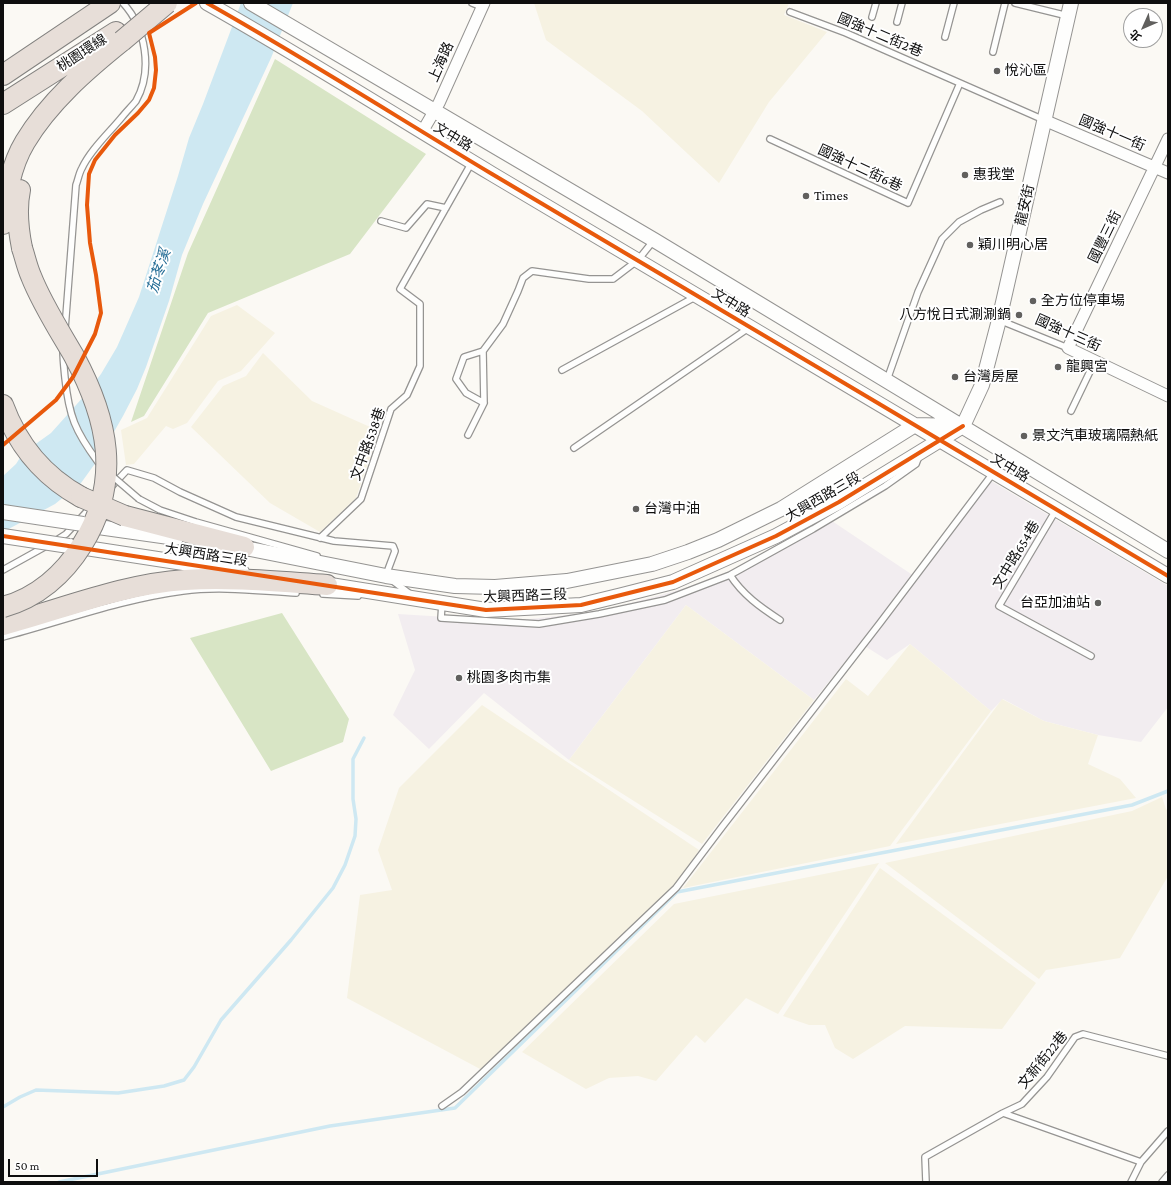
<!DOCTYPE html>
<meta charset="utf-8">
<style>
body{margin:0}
#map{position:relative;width:1171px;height:1185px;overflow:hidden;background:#fbf9f4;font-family:"Crimson Pro","Noto Sans TC",serif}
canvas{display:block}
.frame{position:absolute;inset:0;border:4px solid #0e0e0e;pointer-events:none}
.north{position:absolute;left:1123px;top:8px;width:40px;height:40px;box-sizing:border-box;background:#fff;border:1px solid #9f9f9f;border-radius:50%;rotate:225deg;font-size:11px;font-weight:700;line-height:16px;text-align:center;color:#0e0e0e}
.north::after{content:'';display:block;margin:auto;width:14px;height:18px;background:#61605e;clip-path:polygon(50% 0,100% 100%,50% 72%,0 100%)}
.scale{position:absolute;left:8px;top:1159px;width:90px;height:18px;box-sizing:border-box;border:2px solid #0e0e0e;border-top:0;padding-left:5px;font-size:12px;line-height:14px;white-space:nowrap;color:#0e0e0e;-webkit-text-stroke:3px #fff;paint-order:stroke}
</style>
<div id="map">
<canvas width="1171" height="1185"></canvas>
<div class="frame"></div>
<div class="north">北</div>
<div class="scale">50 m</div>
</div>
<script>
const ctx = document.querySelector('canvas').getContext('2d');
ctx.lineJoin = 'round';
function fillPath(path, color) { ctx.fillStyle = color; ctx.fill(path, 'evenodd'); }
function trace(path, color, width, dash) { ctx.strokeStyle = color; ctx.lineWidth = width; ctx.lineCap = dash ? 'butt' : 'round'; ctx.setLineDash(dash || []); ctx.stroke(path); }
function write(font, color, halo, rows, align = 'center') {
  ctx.font = font + ' "Crimson Pro","Noto Sans TC",serif'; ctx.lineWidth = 4; ctx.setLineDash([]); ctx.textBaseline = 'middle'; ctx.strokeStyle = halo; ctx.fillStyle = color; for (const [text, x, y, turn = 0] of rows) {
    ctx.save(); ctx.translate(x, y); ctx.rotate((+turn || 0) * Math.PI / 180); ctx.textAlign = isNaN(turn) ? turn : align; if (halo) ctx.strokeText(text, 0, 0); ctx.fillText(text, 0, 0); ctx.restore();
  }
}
const industrial = new Path2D(`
 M991,481L1168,586V707L1141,742L1098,735L1044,721L1003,699L991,711L910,644L887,660L860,643L814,700L686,605L569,760L484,693L429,749L393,715L415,670L398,614L512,621L602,611L675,591L722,576L832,521L914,576Z`);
const farmland = new Path2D(`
 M534,3H789L784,15L827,32L769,102L719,183L642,111L546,40Z
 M237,305L275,333L241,371L218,381L187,423L173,429L166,426L134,464L126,465L121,430L147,418L211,316Z
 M263,353L312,401L379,431L356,498L320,532L270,503L191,427L223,386L246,376Z
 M686,605L814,700L702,844L569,760Z
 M910,644L991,711L890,846L683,888L846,679L868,696Z
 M1002,699L1044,721L1098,735L1088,764L1120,779L1136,798L896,844Z
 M482,705L699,850L677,885L482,1070L347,998L360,895L392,890L378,850L399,788Z
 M1162,797L1166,809L1168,811V876L1120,958L1046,970L1039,979L885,863L1132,811Z
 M879,863L778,1014L746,998L705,1043L696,1035L656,1081L638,1076L609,1078L586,1089L522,1052L674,904Z
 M880,868L1036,983L1002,1029L905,1026L853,1059L835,1048L825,1025H809L783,1016Z`);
const forest = new Path2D(`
 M275,59L426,154L350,254L208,313L144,416L131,422L188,253Z
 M282,613L349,719L343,742L271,771L190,638Z`);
const water = new Path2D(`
 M241,3H293L271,58L203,204L182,255L169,301L146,367L137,389L123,416L99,458L81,483L55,504L3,532V476L16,464L23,453L51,433L85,395L101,374L117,347L139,297L178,176L189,138L203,104Z`);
const stream = new Path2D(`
 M3,1107L20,1097L36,1090L118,1093L164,1086L184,1080L194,1067L221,1020L291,940L333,888L345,865L355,836L356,819L353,799V759L364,738
 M59,1182L330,1126L455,1108L677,892L1132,805L1168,791`);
const service = new Path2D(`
 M472,3L482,7
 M1015,3L1068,16
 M790,12L846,33L1044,120
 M872,17L876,3
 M897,22L902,3
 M945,37L954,3
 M993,52L1005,3
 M770,139L908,203L960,83
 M381,221L406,228L427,204L446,208
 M999,320L1068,348
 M65,329L76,185C78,180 79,173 82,168C91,149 109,133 122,117C126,112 132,106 136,101C153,71 146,28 123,3
 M63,350C63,359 64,368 65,378C69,416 75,431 98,462
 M483,351L464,357L456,379L466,393L484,403
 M562,370L695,297
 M887,380L918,292L942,239L959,222L981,210L1000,202
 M1071,411L1095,361
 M468,435L484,403L483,351L503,324L518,291L523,278L532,271L589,279H613L638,260L654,240
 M574,448L750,327
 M110,488L127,470L154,478L180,492L236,517L334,541L393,546L395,551L386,575
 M139,499L160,510L196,522L317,556
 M1056,510L999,606L1091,656
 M320,538L361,499L391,409L407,395L420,366V304L400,289L472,162
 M55,541L66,534L91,507
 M3,570L48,545
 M730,575C743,595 760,607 780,620
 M393,581L410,594
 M323,594L358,596
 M442,604L441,618L539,624L599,614L665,600L730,575L813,529L885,486L916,464L919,456
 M3,637C63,621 122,599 183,591C221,586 259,591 296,593
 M442,1106L462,1092L676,888L722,827L880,623L994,472
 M1003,1113L1141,1162
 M926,1182L925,1157L1003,1113L1022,1104L1047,1077L1075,1037L1083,1034L1168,1056
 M1131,1182L1141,1162L1168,1131
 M1162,1182L1168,1175`);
const minor = new Path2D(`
 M1044,120L1168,173
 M422,132L439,103L484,3
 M1168,139L1068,348L1168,396`);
const tertiary = new Path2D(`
 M207,3C303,57 397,117 492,174C717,307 943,442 1168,576
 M251,3L654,240L1168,551
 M963,426L982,385L999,320L1071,3
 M84,525L176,538
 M73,546L242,572
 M235,546L386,576L455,586L495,587L567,581L652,564L688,552L718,540L781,509L915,425L960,426
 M318,583L486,610L581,605L622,595L673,582L776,536L839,502L963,426`);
const motorway = new Path2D(`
 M3,75L110,3
 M3,104L116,32
 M20,190C16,209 18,228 22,248
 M3,224C6,196 10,167 25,142C49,102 86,70 122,41
 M3,405C18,446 43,476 81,497
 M125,516L244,547
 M3,625C63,609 123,584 185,580C232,577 280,582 327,585`);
const serviceBridge = new Path2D(`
 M111,475L139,499`);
const tertiaryBridge = new Path2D(`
 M3,512L83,524
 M3,536L69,546`);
const motorwayBridge = new Path2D(`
 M122,41L167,3
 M81,497L125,516
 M3,607C37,598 64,574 82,545C122,481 108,419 74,356C59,330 42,304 31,276C27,267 25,257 22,248`);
const cycleway = new Path2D(`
 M207,3C303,57 397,117 492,174C717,307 943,442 1168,576
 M3,445L56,400L73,377L95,334L101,313L96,275L90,243L87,205L89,174L95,160L115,135L138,113L149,100L154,88L156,70L155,57L149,33L196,3
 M3,536L486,610L581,605L673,582L776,536L839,502L963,426`);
const markers = [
 [997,71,4,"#61605e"],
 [965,175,4,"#61605e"],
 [806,196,4,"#61605e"],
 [970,245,4,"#61605e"],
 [1033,301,4,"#61605e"],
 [1019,315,4,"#61605e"],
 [1058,367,4,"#61605e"],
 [955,377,4,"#61605e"],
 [1024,436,4,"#61605e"],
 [636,509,4,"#61605e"],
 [1098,603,4,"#61605e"],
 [459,678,4,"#61605e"]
];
const streetNames = [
 ["國強十二街2巷",880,35,23],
 ["桃園環線",82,53,-33],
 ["上海路",441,62,-66],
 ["國強十一街",1112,133,23],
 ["文中路",453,137,31],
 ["國強十二街6巷",860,168,25],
 ["龍安街",1025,205,-77],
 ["國豐三街",1105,237,-64],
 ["文中路",731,303,31],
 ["國強十三街",1068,333,24],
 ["文中路538巷",368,444,-70],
 ["文中路",1010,468,31],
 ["大興西路三段",823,497,-30],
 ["大興西路三段",206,555,9],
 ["文中路654巷",1016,555,-59],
 ["大興西路三段",525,596,-2],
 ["文新街22巷",1043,1060,-51]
];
const poiNames = [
 ["悅沁區",1005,71],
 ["惠我堂",973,175],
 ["Times",814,196],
 ["穎川明心居",978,245],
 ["全方位停車場",1041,301],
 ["八方悅日式涮涮鍋",1011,315,"right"],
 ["龍興宮",1066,367],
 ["台灣房屋",963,377],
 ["景文汽車玻璃隔熱紙",1032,436],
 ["台灣中油",644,509],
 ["台亞加油站",1090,603,"right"],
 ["桃園多肉市集",467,678]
];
const waterNames = [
 ["茄苳溪",159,271,-72]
];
fillPath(industrial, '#f2edf0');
fillPath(farmland, '#f6f2e2');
fillPath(forest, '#d8e5c5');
fillPath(water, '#cee8f2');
trace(stream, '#cee8f2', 3.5);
trace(service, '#959492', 8);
trace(minor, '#959492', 13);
trace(tertiary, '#959492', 16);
trace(motorway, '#82817f', 22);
trace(service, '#fefefd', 5.5);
trace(minor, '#fefefd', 11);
trace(tertiary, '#fefefd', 14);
trace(motorway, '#e7ded8', 20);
trace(serviceBridge, '#959492', 8, []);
trace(tertiaryBridge, '#959492', 16, []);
trace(motorwayBridge, '#82817f', 22, []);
trace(serviceBridge, '#fefefd', 5.5);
trace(tertiaryBridge, '#fefefd', 14);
trace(motorwayBridge, '#e7ded8', 20);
trace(cycleway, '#e8590c', 4);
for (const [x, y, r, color] of markers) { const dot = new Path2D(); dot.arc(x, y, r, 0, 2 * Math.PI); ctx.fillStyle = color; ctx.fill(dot); trace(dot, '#fff', 1.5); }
write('14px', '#0e0e0e', '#fff', streetNames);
write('14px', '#0e0e0e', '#fff', poiNames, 'left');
write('italic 15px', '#236c95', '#fff', waterNames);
</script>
